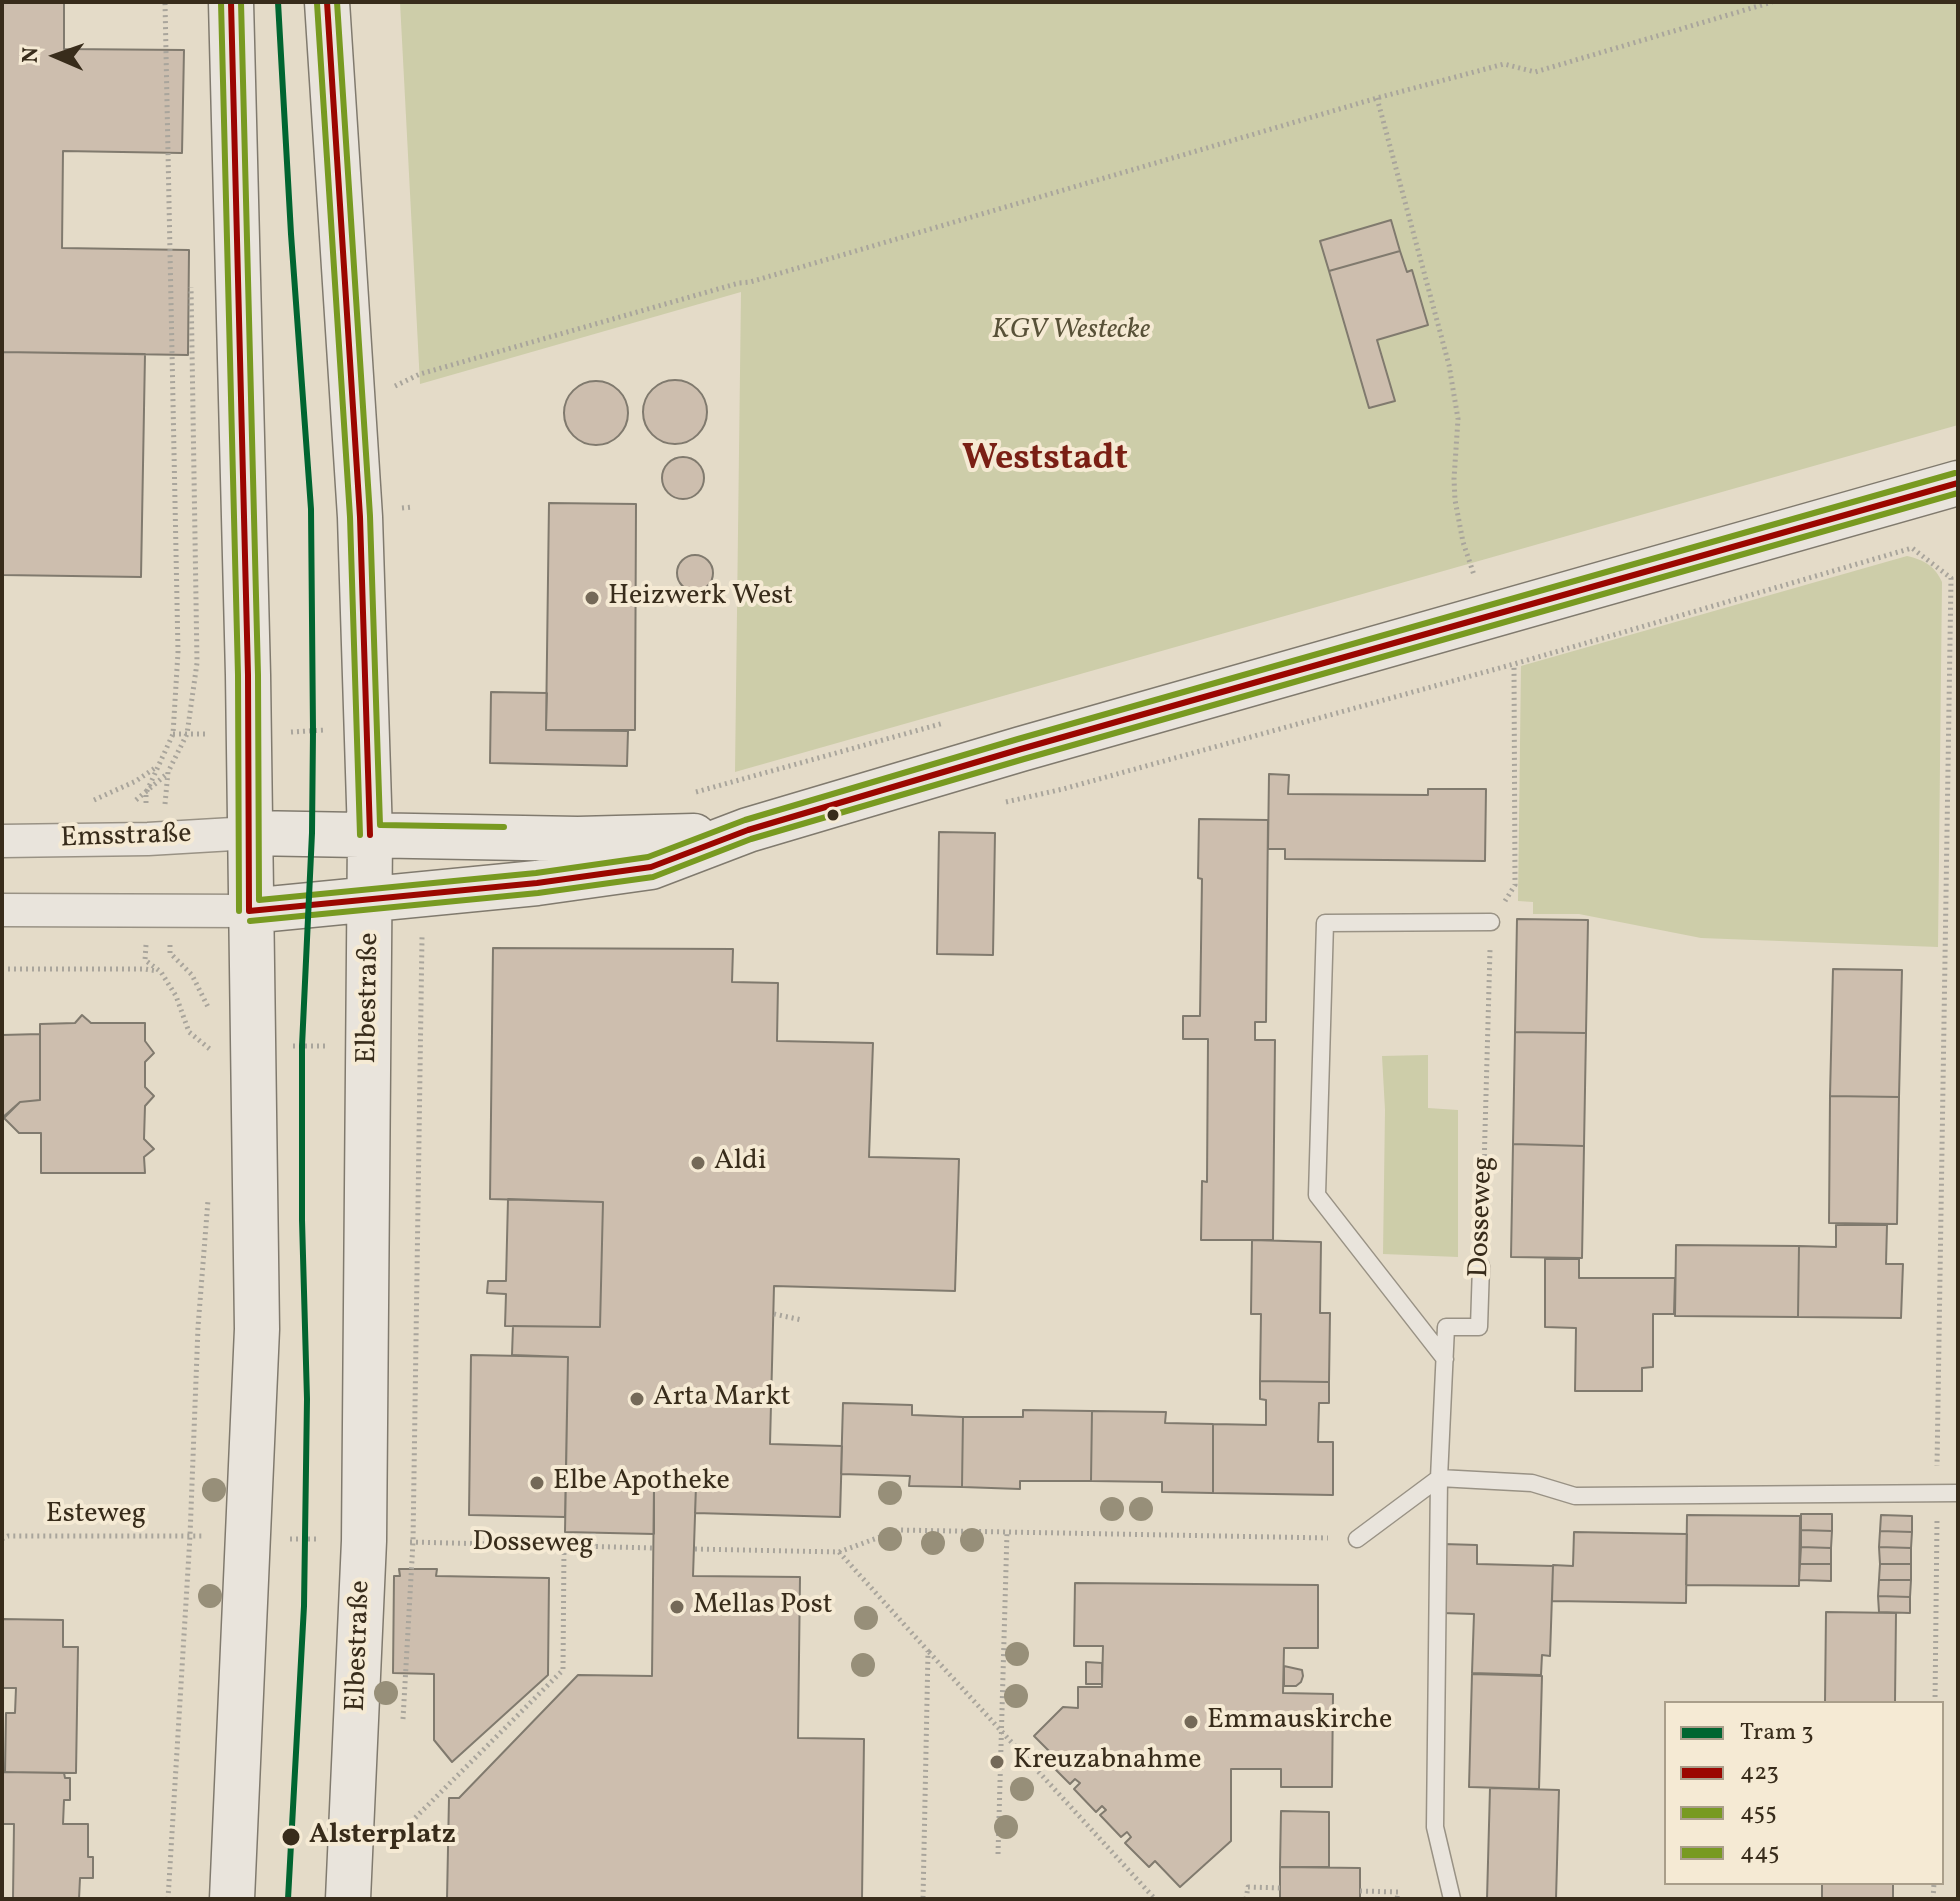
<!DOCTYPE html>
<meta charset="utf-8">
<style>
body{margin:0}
#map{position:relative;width:1960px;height:1901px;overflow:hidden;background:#e4dbc8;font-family:Vollkorn,serif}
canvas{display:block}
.frame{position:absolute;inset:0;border:4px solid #382c1b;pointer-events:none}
.legend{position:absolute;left:1664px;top:1701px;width:280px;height:184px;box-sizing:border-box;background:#f5ead4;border:2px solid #a99e8a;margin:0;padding:10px 14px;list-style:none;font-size:24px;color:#382c1b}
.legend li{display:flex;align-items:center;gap:16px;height:40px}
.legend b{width:40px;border:2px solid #a99e8a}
.north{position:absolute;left:16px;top:16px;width:80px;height:80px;-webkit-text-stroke:6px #f5ead4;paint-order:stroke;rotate:272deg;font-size:22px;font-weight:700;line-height:32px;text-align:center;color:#382c1b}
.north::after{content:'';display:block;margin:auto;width:28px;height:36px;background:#382c1b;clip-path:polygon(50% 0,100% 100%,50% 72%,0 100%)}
</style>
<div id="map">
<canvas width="1960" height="1901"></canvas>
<div class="frame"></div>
<ul class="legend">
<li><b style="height:10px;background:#006531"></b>Tram 3</li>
<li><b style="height:10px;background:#9b0600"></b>423</li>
<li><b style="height:10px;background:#789a21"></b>455</li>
<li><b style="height:10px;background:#789a21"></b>445</li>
</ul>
<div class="north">N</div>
</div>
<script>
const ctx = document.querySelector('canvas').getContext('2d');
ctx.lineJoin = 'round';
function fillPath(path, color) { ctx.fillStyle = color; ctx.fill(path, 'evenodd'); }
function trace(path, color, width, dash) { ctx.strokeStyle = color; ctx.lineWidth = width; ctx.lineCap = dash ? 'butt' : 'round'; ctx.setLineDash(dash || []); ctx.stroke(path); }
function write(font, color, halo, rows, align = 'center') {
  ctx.font = font + ' Vollkorn,serif'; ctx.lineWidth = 8; ctx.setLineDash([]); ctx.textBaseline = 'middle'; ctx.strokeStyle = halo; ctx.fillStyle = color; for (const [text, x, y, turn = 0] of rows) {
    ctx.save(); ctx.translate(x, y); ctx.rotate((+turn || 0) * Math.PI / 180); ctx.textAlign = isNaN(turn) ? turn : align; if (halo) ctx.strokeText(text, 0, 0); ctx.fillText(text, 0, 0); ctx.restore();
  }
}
const green = new Path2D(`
 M400,2H1958V425L735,772L741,292L420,384Z
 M1907,556C1924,560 1935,566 1942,582L1938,947L1701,938L1579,914H1533V902L1518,901L1521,666Z
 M1428,1055V1108L1458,1110V1257L1383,1254L1385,1110L1382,1056Z`);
const building = new Path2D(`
 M2,2H64V49L184,50L182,153L63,151L62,248L189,250L188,355L2,352Z
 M1391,220L1400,251L1329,271L1320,241Z
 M1400,251L1407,272L1412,270L1428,325L1377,340L1395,401L1369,408L1329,271Z
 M2,352L145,354L141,577L2,575Z
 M643 412a32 32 0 1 1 64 0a32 32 0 1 1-64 0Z
 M564 413a32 32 0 1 1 64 0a32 32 0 1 1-64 0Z
 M662 478a21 21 0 1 1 42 0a21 21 0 1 1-42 0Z
 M549,503L636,504L635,730H546Z
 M677 573a18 18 0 1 1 36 0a18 18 0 1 1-36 0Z
 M491,692L547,693L546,730L628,731L627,766L490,763Z
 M1269,774L1289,775L1288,794L1428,795V789H1486L1485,861L1285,859V849H1268Z
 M1199,819L1268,820L1266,1022H1255V1040H1275L1273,1240H1201L1202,1181L1207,1182L1208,1039H1183V1016H1200L1202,879L1198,878Z
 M939,832L995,833L993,955L937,954Z
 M1517,919L1588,920L1586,1033L1515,1032Z
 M493,948L733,949L732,982L778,983L777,1041L873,1043L869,1157L959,1159L955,1291L774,1286L770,1444L842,1446L840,1517L695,1513L696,1486L654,1485V1534L565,1532L568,1357L512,1355L513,1326L600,1327L603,1202L490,1199Z
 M1833,969L1902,970L1899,1097L1830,1096Z
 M82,1015L91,1023H145V1041L154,1053L145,1062V1087L154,1096L145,1106L144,1139L154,1149L144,1157L145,1173H41V1133H19L4,1118L20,1102L40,1100V1024L75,1023Z
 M1515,1032L1586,1033L1584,1146L1513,1144Z
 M40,1034V1100L20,1102L2,1118V1035Z
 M1830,1096L1899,1097L1897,1224L1829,1223Z
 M1513,1144L1584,1146L1582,1258L1511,1257Z
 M508,1199L603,1202L600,1327L505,1326L506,1294L487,1293L488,1281H506Z
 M1836,1225H1887L1886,1264H1903L1901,1318L1798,1317L1799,1246L1836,1247Z
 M1252,1240L1321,1242L1320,1313H1330L1329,1382L1260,1381L1261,1314H1251Z
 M1676,1245L1799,1246L1798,1317L1675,1316Z
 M1545,1259H1579V1278H1675L1674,1314H1653V1367L1642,1368V1391H1575L1576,1328L1545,1327Z
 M471,1355L568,1357L565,1517L469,1515Z
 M1260,1381L1329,1382V1403H1319L1318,1442H1333V1495L1213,1493V1424L1266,1425V1400L1260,1399Z
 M843,1403L912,1405V1415L963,1417L962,1487L909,1486L910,1476L841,1474Z
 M1023,1410L1092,1411L1091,1481H1020V1489L962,1487L963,1417H1023Z
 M1092,1411L1166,1412L1165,1423L1213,1424V1493L1162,1492V1482L1091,1481Z
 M654,1485L696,1486L693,1576L800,1577L798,1738L864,1739L862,1899H447L449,1798H459L578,1675L652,1676Z
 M1801,1514H1832V1531L1801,1530Z
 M1687,1515L1800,1516L1799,1586L1686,1585Z
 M1881,1515L1912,1516V1532L1880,1531Z
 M1801,1530L1832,1531L1831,1548L1801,1547Z
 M1880,1531L1912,1532L1911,1548L1879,1547Z
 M1574,1532L1687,1534L1686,1603L1552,1601L1553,1565L1573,1566Z
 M1443,1544L1477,1545V1564L1553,1566L1550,1656L1542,1655L1541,1675L1472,1673L1474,1614L1441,1613Z
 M1801,1547L1831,1548V1564H1800Z
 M1879,1547L1911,1548V1564H1880Z
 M1800,1564H1831V1581L1799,1580Z
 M1880,1564H1911V1580H1879Z
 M399,1569H437L436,1576L549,1578L548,1675L452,1762L434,1740V1674L393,1673L394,1576H400Z
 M1879,1580H1911L1910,1597L1878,1596Z
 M1075,1583L1318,1585V1648H1284L1283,1693L1333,1694L1332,1787H1281V1769H1231V1841L1180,1887L1155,1861L1149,1867L1125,1843L1131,1837L1127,1832L1121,1837L1100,1815L1106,1810L1102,1806L1096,1812L1074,1789L1080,1783L1075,1779L1070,1784L1047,1761L1053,1755L1034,1736L1063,1707L1078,1708V1687H1102L1103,1646H1074Z
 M1878,1596L1910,1597V1613L1879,1612Z
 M1826,1612L1896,1613L1895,1703H1825Z
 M2,1619L63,1620V1647H78L76,1773L5,1772L6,1713H15L16,1688H2Z
 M1086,1662L1102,1663V1684H1086Z
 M1284,1666L1302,1670L1303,1676L1301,1682L1296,1686H1284Z
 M1472,1674L1542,1676L1539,1789L1469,1787Z
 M2,1772L64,1773L65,1778H70V1800H64L63,1824H88V1857H93V1878H80L79,1899L13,1898L14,1824H2Z
 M1490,1788L1559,1790L1556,1899H1487Z
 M1281,1811L1329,1812V1867H1280Z
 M1280,1867L1360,1868V1899H1280Z
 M1822,1883H1893V1899H1822Z`);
const path = new Path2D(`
 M1377,98L1449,365L1458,419L1454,479L1455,500L1463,542L1474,575
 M395,386L420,374L739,283L750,282L1377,98L1504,64L1535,72L1772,2
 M402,508L412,507
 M291,732L325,730
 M173,734H205
 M696,792L944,723
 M94,800L136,781L155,768
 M136,800L168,773
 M1006,802L1063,789L1514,664L1912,548L1951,578L1937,1466
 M146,803V793L173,734L178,652L165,2
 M165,804L168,772L187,734L197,663L191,287
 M1505,901L1515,885L1514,664
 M146,945L145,960L161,972L176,996L189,1032L211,1050
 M170,945V953L192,975L208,1007
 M2,969H145L157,971
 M293,1046H327
 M1482,1240L1490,950
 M774,1314L802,1320
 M2,1539L8,1536H204
 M290,1539H320
 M410,1542L654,1548
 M593,1546V1533
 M695,1549L839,1552L899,1530L1328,1538
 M839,1552L928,1651L923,1899
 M929,1652L1155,1899
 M1935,1703L1937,1520
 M403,1719L413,1542L422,937
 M394,1839L563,1670L564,1546
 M998,1854L1007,1532
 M1360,1891L1398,1892L1397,1899
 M168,1899L190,1536L198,1327L208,1200
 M1246,1899L1248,1887L1280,1888
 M1933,1899L1934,1883`);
const lane = new Path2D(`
 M1445,1359L1317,1195L1325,923L1491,922
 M1357,1539L1439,1478L1532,1483L1575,1496L1958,1493
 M1452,1899L1435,1827L1439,1478L1446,1327H1479L1481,1266`);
const street = new Path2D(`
 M2,841L148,839L250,833
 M2,910L249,911`);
const secondary = new Path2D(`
 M231,2L248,675L257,1329L232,1899
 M327,2L360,517L370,835L364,1541L348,1899
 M250,833L578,839L694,836
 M249,911L537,883L651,867L748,830L1021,749L1958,483`);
const bus1 = new Path2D(`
 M231,2L248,675L249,911
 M327,2L360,517L370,835
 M249,911L537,883L651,867L748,830L1021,749L1958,483`);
const bus2 = new Path2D(`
 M221,2L238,675L239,911
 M317,3L350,517L360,835
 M250,921L538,893L653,877L751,839L1024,759L1958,493`);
const bus3 = new Path2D(`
 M241,2L258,675L259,900L536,873L648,857L745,820L1018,739L1955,473
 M337,2L370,516L380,825L504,827`);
const tram1 = new Path2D(`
 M278,2L291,234L311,509L313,731L312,833L302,1046V1220L307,1399L304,1606L288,1899`);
const trees = [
 [214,1490],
 [890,1493],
 [1112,1509],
 [1141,1509],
 [890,1539],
 [972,1540],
 [933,1543],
 [210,1596],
 [866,1618],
 [1017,1654],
 [863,1665],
 [386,1693],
 [1016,1696],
 [1022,1789],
 [1006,1827]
];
const markers = [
 [592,598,8,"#746958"],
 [833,815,7,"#382c1b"],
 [698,1163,8,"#746958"],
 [637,1399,8,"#746958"],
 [537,1483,8,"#746958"],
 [677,1607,8,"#746958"],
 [1191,1722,8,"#746958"],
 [997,1762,8,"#746958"],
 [291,1837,10,"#382c1b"]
];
const parkNames = [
 ["KGV Westecke",1071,332]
];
const poiNames = [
 ["Heizwerk West",608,598],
 ["Aldi",714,1163],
 ["Arta Markt",653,1399],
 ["Elbe Apotheke",553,1483],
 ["Mellas Post",693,1607],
 ["Emmauskirche",1207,1722],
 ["Kreuzabnahme",1013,1762]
];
const streetNames = [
 ["Emsstraße",126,838,-2],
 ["Elbestraße",370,998,-89],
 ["Dosseweg",1483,1217,-88],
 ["Esteweg",96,1516],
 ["Dosseweg",533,1545,1],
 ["Elbestraße",360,1646,-88]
];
const stopNames = [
 ["Alsterplatz",309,1837]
];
const districtNames = [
 ["Weststadt",1045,461]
];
fillPath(green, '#cdcda9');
fillPath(building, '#cdbeae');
trace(building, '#807a6e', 2);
trace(lane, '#999285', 19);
trace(street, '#999285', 35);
trace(secondary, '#807a6e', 47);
trace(path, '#a9a59c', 5, [2, 4]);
trace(lane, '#e9e4dc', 16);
trace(street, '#e9e4dc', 32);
trace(secondary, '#e9e4dc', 44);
trace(bus1, '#9b0600', 6);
trace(bus2, '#789a21', 6);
trace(bus3, '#789a21', 6);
trace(tram1, '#006531', 6);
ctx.fillStyle = '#978f79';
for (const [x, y] of trees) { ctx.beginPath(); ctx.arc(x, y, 12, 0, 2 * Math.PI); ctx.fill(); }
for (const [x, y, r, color] of markers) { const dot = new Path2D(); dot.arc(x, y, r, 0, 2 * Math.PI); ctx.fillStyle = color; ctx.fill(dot); trace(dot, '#f5ead4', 3); }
write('italic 28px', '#585138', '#f5ead4', parkNames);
write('28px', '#382c1b', '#f5ead4', poiNames, 'left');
write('28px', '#382c1b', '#f5ead4', streetNames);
write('bold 28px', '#382c1b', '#f5ead4', stopNames, 'left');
write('bold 36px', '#7a1f14', '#f5ead4', districtNames);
</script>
